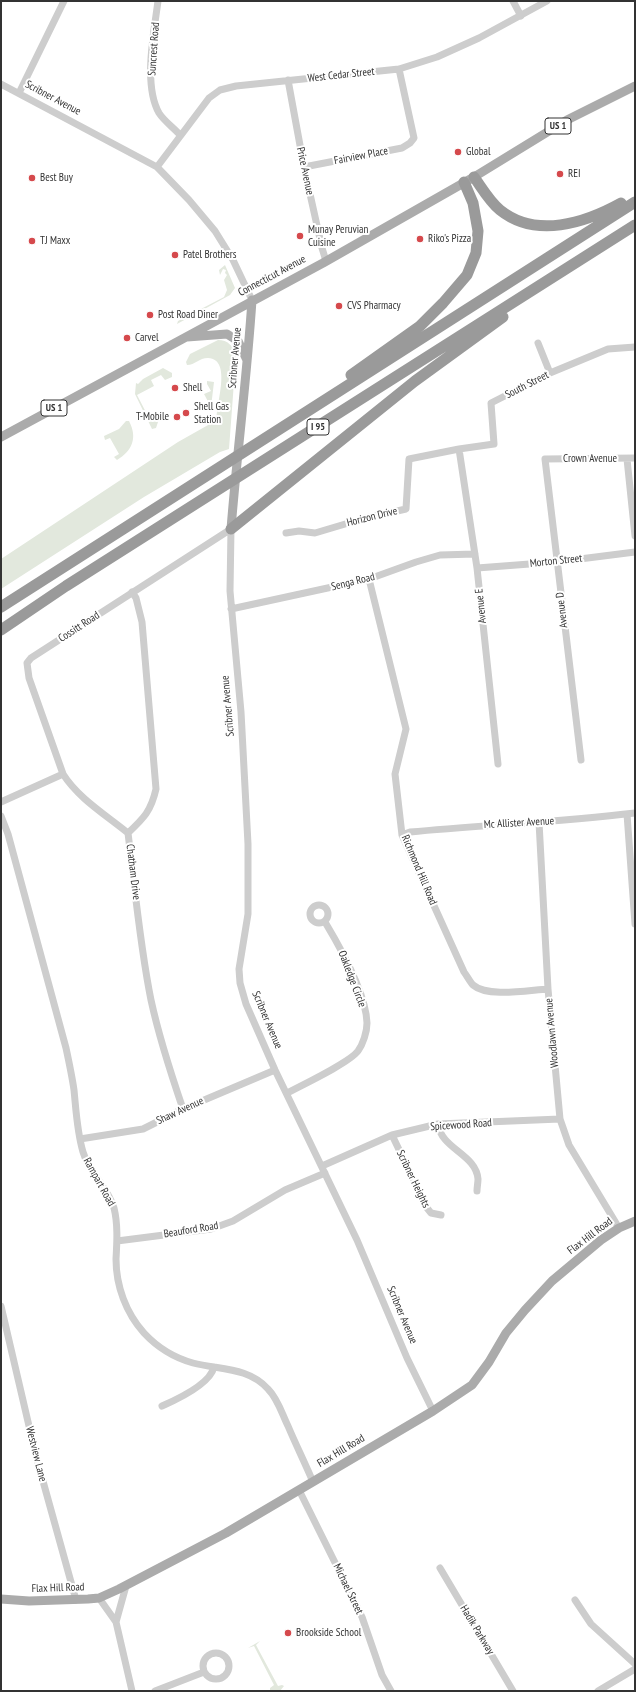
<!DOCTYPE html>
<style>
body{margin:0}
#map{position:relative;width:636px;height:1692px;overflow:hidden;background:#fff;font-family:"PT Sans Narrow",sans-serif}
canvas{display:block}
.frame{position:absolute;inset:0;border:2px solid #333;pointer-events:none}
</style>
<div id="map">
<canvas width="636" height="1692"></canvas>
<div class="frame"></div>
</div>
<script>
const ctx = document.querySelector('canvas').getContext('2d');
ctx.lineJoin = 'round';
function fillPath(path, color) { ctx.fillStyle = color; ctx.fill(path, 'evenodd'); }
function trace(path, color, width, dash) { ctx.strokeStyle = color; ctx.lineWidth = width; ctx.lineCap = dash ? 'butt' : 'round'; ctx.setLineDash(dash || []); ctx.stroke(path); }
function write(font, color, halo, rows, align = 'center') {
  ctx.font = font + ' "PT Sans Narrow",sans-serif'; ctx.lineWidth = 4; ctx.setLineDash([]); ctx.textBaseline = 'middle'; ctx.strokeStyle = halo; ctx.fillStyle = color; for (const [text, x, y, turn = 0] of rows) {
    ctx.save(); ctx.translate(x, y); ctx.rotate((+turn || 0) * Math.PI / 180); ctx.textAlign = isNaN(turn) ? turn : align; if (halo) ctx.strokeText(text, 0, 0); ctx.fillText(text, 0, 0); ctx.restore();
  }
}
const green = new Path2D(`
 M225,265L235,288L230,295L177,324L178,321L224,297L227,290L224,280L227,275L225,273L226,270L223,269L220,275L219,270Z
 M218,340C228,340 233,346 236,355L229,449L220,452L144,497L1,589V559L178,442L217,420C215,406 233,359 208,358C199,358 195,365 187,365L186,362L190,354Z
 M163,368L172,373V377L165,380L161,375L151,380L154,386L137,395L150,420L156,418L158,422L156,428L152,429L135,394L136,383L138,384L143,379Z
 M207,381L214,382L211,407L204,394L211,391L207,384Z
 M126,421H129C138,438 132,451 117,460L114,457L119,454L110,438L105,440L104,436L119,429Z
 M260,1641L256,1645L278,1686L282,1685L284,1686L280,1691H270V1688L274,1685L254,1646L248,1648Z`);
const minor = new Path2D(`
 M158,1C154,32 143,85 159,113C164,121 174,128 180,135
 M513,1L521,16
 M288,80L304,167L322,248L326,261
 M1,84L157,167L189,200L215,231L233,260L252,300
 M19,93L64,1
 M157,167L209,98L220,90L236,86L399,69L437,57L479,38L547,1
 M304,167L402,148L410,143L414,138L399,69
 M538,343L550,373
 M459,449L477,568L498,764
 M627,459L635,536
 M231,529L230,591L241,712L248,844V914L239,969L240,983L246,1004L275,1070L357,1240L407,1358L433,1411
 M286,533L299,531L315,533L362,519L406,509L409,459L459,449L494,444L491,403L550,373L608,349L635,347
 M477,568L556,562L635,552
 M369,579L406,729L395,774L402,835L464,972C467,976 470,982 473,985C488,998 529,990 548,989
 M231,609L369,579L416,562L440,555L475,554
 M581,760L545,459L635,458
 M1,802L63,774
 M627,814L635,924
 M1,816L8,834L66,1048C69,1062 72,1076 74,1090C76,1110 77,1132 83,1152C89,1173 108,1187 114,1208C118,1224 117,1242 116,1259C116,1286 126,1313 144,1333C157,1347 175,1358 193,1363C220,1370 248,1367 268,1389C278,1399 282,1414 288,1426C296,1445 305,1463 313,1482
 M539,822L548,989L560,1119L569,1145L619,1228
 M128,833C106,815 78,798 63,774L29,678L27,663L31,658L231,529
 M128,833C135,889 140,946 151,1000C159,1037 171,1074 183,1109
 M128,833C144,818 151,811 156,789L142,622L136,598L132,592
 M402,835L410,832C485,825 560,822 635,813
 M310 914a9 9 0 1 1 18 0a9 9 0 1 1-18 0Z
 M287,1093C302,1085 349,1063 358,1051C363,1044 367,1032 367,1023C366,993 340,947 325,922
 M438,1124C441,1149 476,1154 478,1179C478,1183 477,1187 477,1191
 M392,1135L427,1208L431,1213L441,1215
 M80,1139L143,1129L183,1109L275,1070
 M322,1166L392,1135L438,1124L560,1119
 M117,1241L211,1229L233,1221L285,1190L325,1173
 M1,1306L36,1456L76,1600
 M162,1406C178,1399 210,1384 214,1367
 M299,1490L362,1617L382,1675L391,1691
 M440,1568L513,1691
 M99,1598L116,1622L132,1691
 M575,1600L591,1624L635,1664
 M116,1622L126,1586
 M203 1666a13 13 0 1 1 26 0a13 13 0 1 1-26 0Z
 M155,1691L204,1672
 M598,1691L635,1669`);
const major = new Path2D(`
 M187,337L227,334L238,341L247,360
 M1,437L323,263L474,177L567,120L635,86
 M231,529C237,453 247,377 252,300
 M1,1599L29,1601L88,1599L99,1598L119,1589L226,1533L433,1411L472,1385L489,1362L506,1333L525,1310L552,1281L601,1240L619,1228L635,1221`);
const highway = new Path2D(`
 M474,177C482,188 489,201 500,210C536,239 585,223 621,203
 M351,375L420,326L443,303L467,275L476,253L478,231L473,203L464,182
 M231,529L415,381L503,317
 M1,607L635,202
 M1,630L66,586L635,225`);
const markers = [
 [458,152,4,"#d5494c"],
 [560,174,4,"#d5494c"],
 [32,178,4,"#d5494c"],
 [300,236,4,"#d5494c"],
 [420,239,4,"#d5494c"],
 [32,241,4,"#d5494c"],
 [175,255,4,"#d5494c"],
 [339,306,4,"#d5494c"],
 [150,315,4,"#d5494c"],
 [127,338,4,"#d5494c"],
 [175,388,4,"#d5494c"],
 [186,413,4,"#d5494c"],
 [177,417,4,"#d5494c"],
 [288,1633,4,"#d5494c"]
];
const shields = [
 [558,126,26],
 [54,408,26],
 [318,427,22]
];
const shieldNames = [
 ["US 1",558,126],
 ["US 1",54,408],
 ["I 95",318,427]
];
const streetNames = [
 ["Suncrest Road",154,49,-86],
 ["West Cedar Street",341,75,-6],
 ["Scribner Avenue",53,98,28],
 ["Fairview Place",361,156,-11],
 ["Price Avenue",305,171,78],
 ["Connecticut Avenue",272,276,-28],
 ["Scribner Avenue",235,358,-85],
 ["South Street",527,385,-27],
 ["Crown Avenue",590,459],
 ["Horizon Drive",372,517,-14],
 ["Morton Street",556,561,-6],
 ["Senga Road",353,582,-14],
 ["Avenue E",481,606,-96],
 ["Avenue D",562,610,-97],
 ["Cossitt Road",79,627,-33],
 ["Scribner Avenue",228,706,-95],
 ["Mc Allister Avenue",519,823,-3],
 ["Richmond Hill Road",419,870,67],
 ["Chatham Drive",133,872,83],
 ["Oakledge Circle",352,979,69],
 ["Scribner Avenue",267,1020,67],
 ["Woodlawn Avenue",552,1033,-95],
 ["Shaw Avenue",180,1111,-25],
 ["Spicewood Road",461,1125,-4],
 ["Scribner Heights",413,1179,64],
 ["Rampart Road",99,1182,61],
 ["Beauford Road",191,1230,-9],
 ["Flax Hill Road",590,1236,-37],
 ["Scribner Avenue",402,1315,67],
 ["Flax Hill Road",341,1451,-31],
 ["Westview Lane",36,1454,76],
 ["Flax Hill Road",58,1588,-2],
 ["Michael Street",348,1589,64],
 ["Hadik Parkway",477,1630,59]
];
const poiNames = [
 ["Global",466,152],
 ["REI",568,174],
 ["Best Buy",40,178],
 ["Munay Peruvian",308,230],
 ["Cuisine",308,243],
 ["Riko's Pizza",428,239],
 ["TJ Maxx",40,241],
 ["Patel Brothers",183,255],
 ["CVS Pharmacy",347,306],
 ["Post Road Diner",158,315],
 ["Carvel",135,338],
 ["Shell",183,388],
 ["Shell Gas",194,407],
 ["Station",194,420],
 ["T-Mobile",169,417,"right"],
 ["Brookside School",296,1633]
];
fillPath(green, '#e2e8dd');
trace(minor, '#cdcdcd', 7);
trace(major, '#ababab', 9);
trace(highway, '#9a9a9a', 11);
for (const [x, y, r, color] of markers) { const dot = new Path2D(); dot.arc(x, y, r, 0, 2 * Math.PI); ctx.fillStyle = color; ctx.fill(dot); trace(dot, '#fff', 1.5); }
for (const [x, y, w] of shields) { const box = new Path2D(); box.roundRect(x - w / 2, y - 8, w, 16, 3); ctx.fillStyle = '#fff'; ctx.fill(box); trace(box, '#333', 1); }
write('bold 10px', '#333', null, shieldNames);
write('11px', '#333', '#fff', streetNames);
write('11px', '#333', '#fff', poiNames, 'left');
</script>
